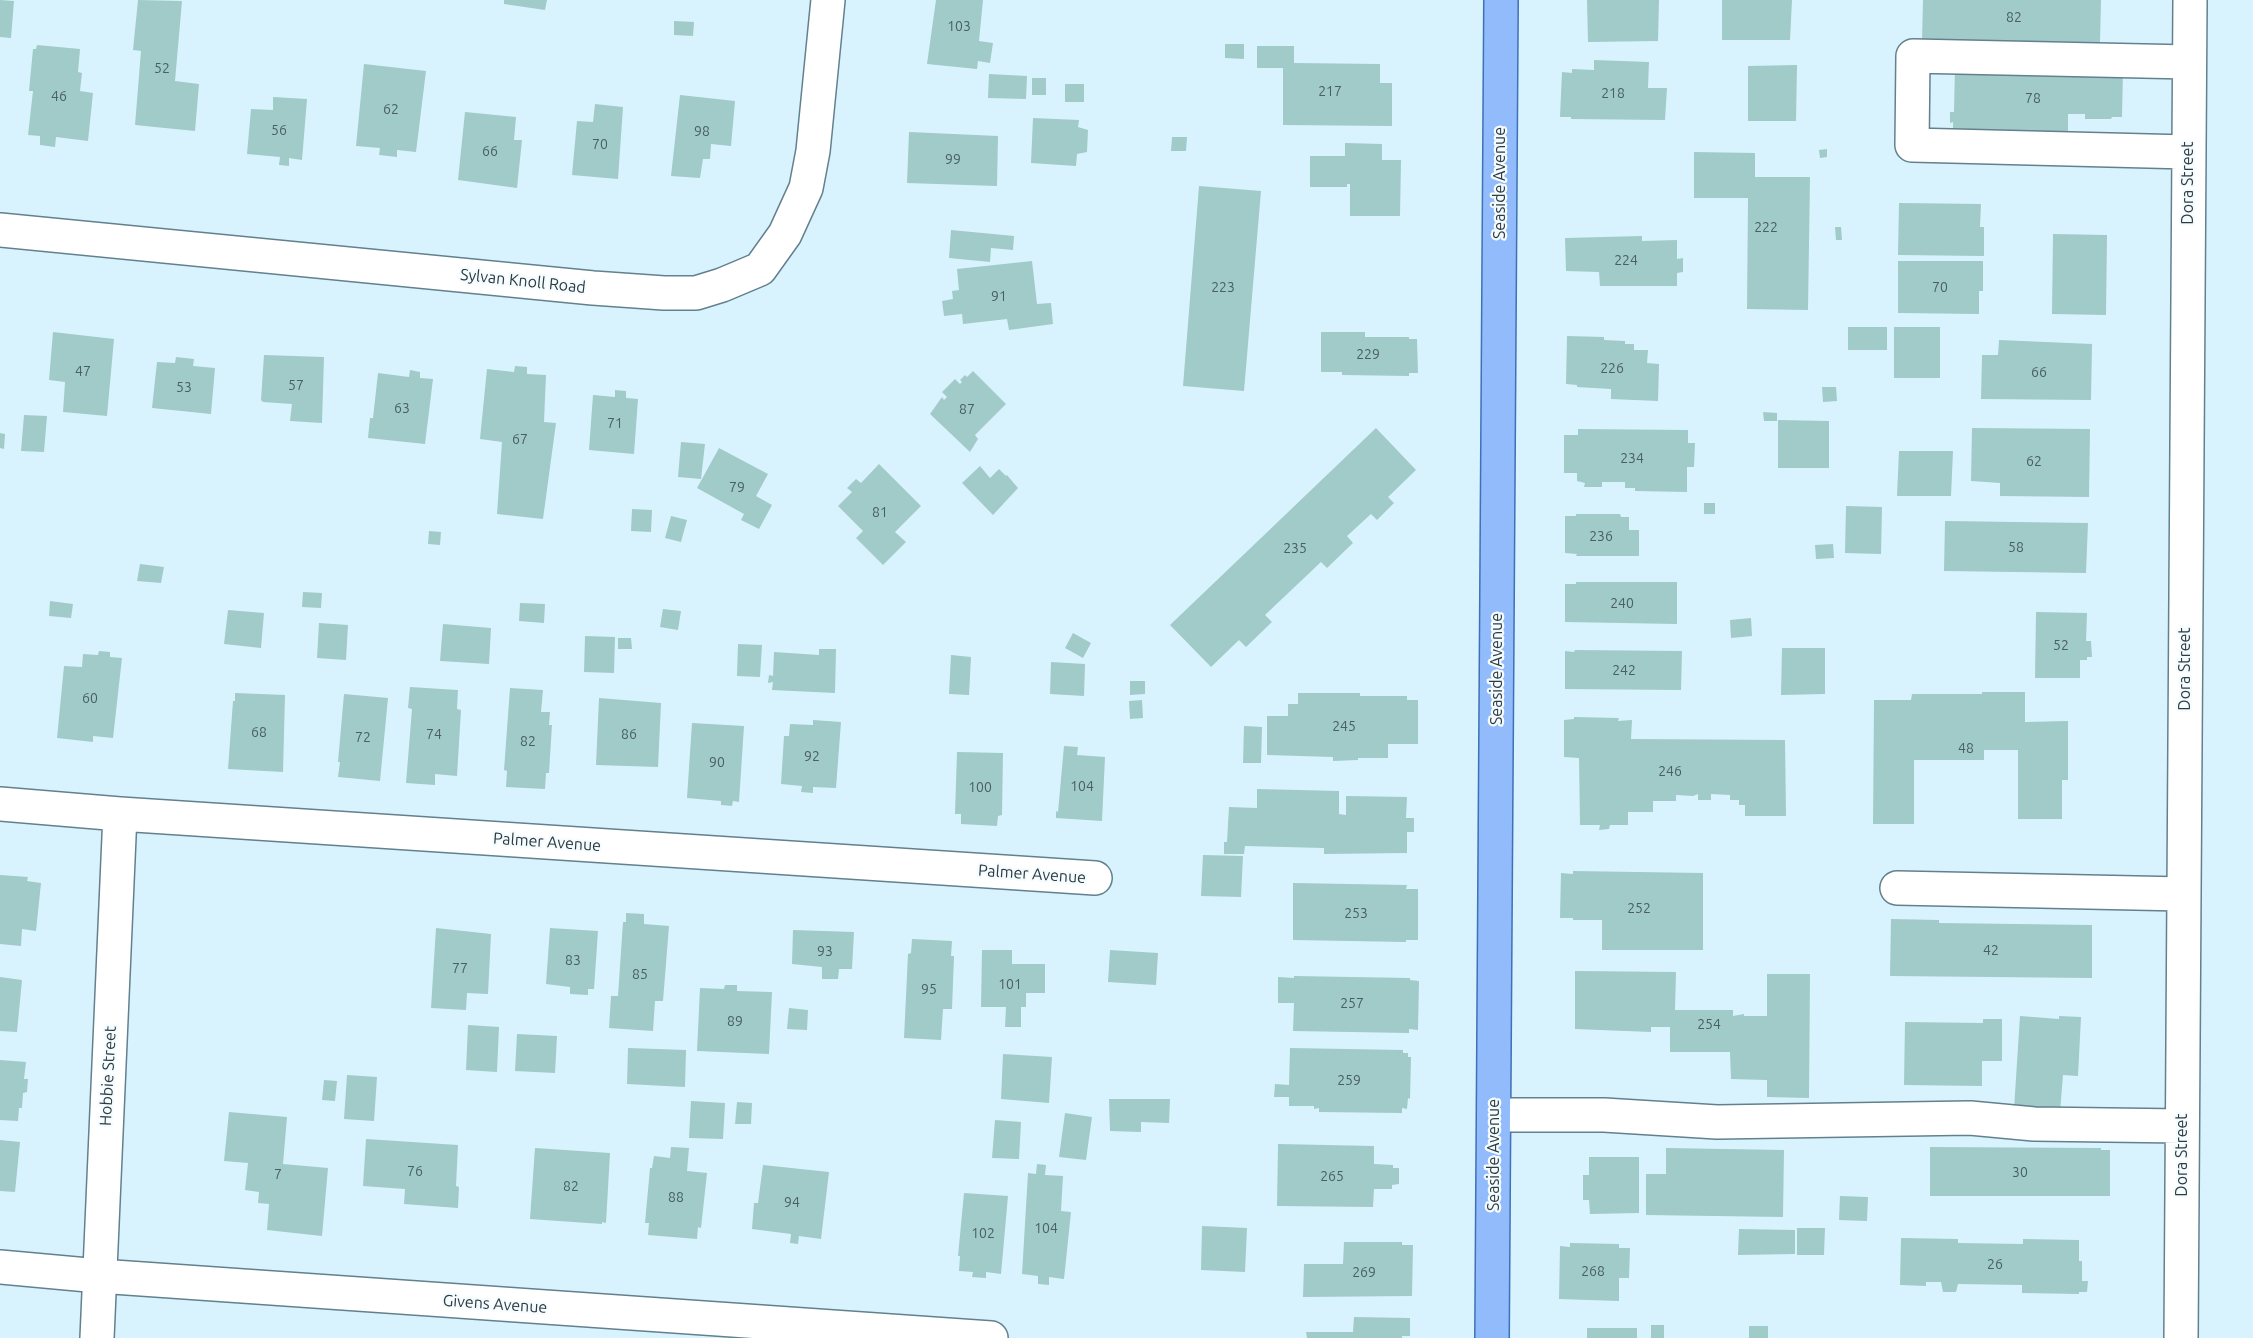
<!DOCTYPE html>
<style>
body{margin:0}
canvas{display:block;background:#d8f3fe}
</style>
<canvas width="2253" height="1338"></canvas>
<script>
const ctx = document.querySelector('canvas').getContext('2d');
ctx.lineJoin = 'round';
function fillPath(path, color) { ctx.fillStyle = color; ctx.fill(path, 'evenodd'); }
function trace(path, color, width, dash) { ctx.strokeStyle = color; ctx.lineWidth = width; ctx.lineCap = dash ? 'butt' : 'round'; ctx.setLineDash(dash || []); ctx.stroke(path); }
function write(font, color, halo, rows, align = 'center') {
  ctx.font = font + ' Ubuntu,sans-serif'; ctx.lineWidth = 4.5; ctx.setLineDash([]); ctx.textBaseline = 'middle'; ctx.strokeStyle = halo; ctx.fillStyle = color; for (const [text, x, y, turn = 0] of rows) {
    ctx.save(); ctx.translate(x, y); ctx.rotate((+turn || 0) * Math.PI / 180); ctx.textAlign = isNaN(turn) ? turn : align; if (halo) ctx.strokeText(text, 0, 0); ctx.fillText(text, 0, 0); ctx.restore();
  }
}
const building = new Path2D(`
 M0,0L14,1L11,38L0,37Z
 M138,0L182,1L175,81L199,84L195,131L135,125L141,51L133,50Z
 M504,0H547L545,10L504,4Z
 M936,0H983L979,41L993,43L990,63L978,61L977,69L927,64Z
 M1587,0H1659L1658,41L1588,42Z
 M1722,0H1792L1790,40H1722Z
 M1923,0H2101L2100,42L1922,41Z
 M674,21L694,22L693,36L674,35Z
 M1225,44H1244V59L1225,58Z
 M37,45L80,49L78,72L82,73L80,91L93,93L88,141L56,137L55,147L40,145V136L28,135L33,91H29L33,49H36Z
 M1257,46H1294V63L1380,64V83H1392V126L1283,125V68H1257Z
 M1594,60L1649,62L1648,88H1667L1665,120L1571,119V117H1560L1562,72L1572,73V69L1594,70Z
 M364,64L426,71L416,152L397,150V157L379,155L380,148L356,146Z
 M1797,65L1796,121H1748V66Z
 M1955,66L2123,70L2122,117H2112L2111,119H2085V114H2068V134L1953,131V122L1950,123V112H1954Z
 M989,74L1027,76L1026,99L988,98Z
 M1032,78H1046V95H1032Z
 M1065,84H1084V102H1065Z
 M680,95L735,101L731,146L711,144L710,159H703L700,178L671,176Z
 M273,97L307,99L302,160L289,158V166L279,165L280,157L247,154L251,109L273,110Z
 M595,104L623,107L618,179L572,175L577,121L593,122Z
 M465,112L516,117L514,140H522L517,188L458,180Z
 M1033,118L1079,120L1078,127L1088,130L1087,152L1077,154L1076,166L1031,163Z
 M909,132L998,136L997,186L907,183Z
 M1172,137H1187L1186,151H1171Z
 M1345,143L1382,144V160H1401L1400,216H1350V184H1347V187H1310V156H1345Z
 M1827,149V157L1820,158L1819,150Z
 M1694,152L1755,153V177H1810L1808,310L1747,309L1748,198H1694Z
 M1199,186L1261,191L1244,391L1183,386Z
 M1899,203L1981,204L1980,227H1984V256L1898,255Z
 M1835,227H1841L1842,240H1836Z
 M951,230L1014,236L1013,250L991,248L990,262L949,258Z
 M2053,234L2107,235L2106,315L2052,314Z
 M1642,236V241L1677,240V259L1683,258V272L1677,273V286H1600L1599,272L1566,271L1565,238Z
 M1032,261L1037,304L1051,303L1053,324L1009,330L1007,319L963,324L962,314L944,316L942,301L953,299L952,291L959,290L957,269Z
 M1898,261H1983V291H1979V314L1898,313Z
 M1848,327H1887V350H1848Z
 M1894,327H1940V378H1894Z
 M53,332L114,339L107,416L63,412L65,382L49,380Z
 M1321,332H1365V337H1409V339H1417L1418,373H1409V376L1342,375V372H1321Z
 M1567,336L1604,337V340L1625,341V344H1634V350H1648L1647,363L1659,364L1658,401L1611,399V389L1577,387V385L1566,384Z
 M1999,340L2092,344L2091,400L1981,399L1982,355H1998Z
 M264,355L324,357L322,423L290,421L292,404L263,402L261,400Z
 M176,357L194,359L193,366L215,368L211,414L152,408L157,362L175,363Z
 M515,366L527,367V374L546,375L544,422L556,423L543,519L497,514L502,442L480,439L487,369L514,372Z
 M410,370L420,372V378L433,379L425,444L368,438L370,418H373L378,373L409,377Z
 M973,371L1006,404L975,435L978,439L970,452L930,414L942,397L944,400L947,397L942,392L955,379L960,384L962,382L960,380L965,375L967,377Z
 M1822,387H1836L1837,401L1823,402Z
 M615,390L626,391V398L638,399L634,454L589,450L593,395L615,397Z
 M1763,412L1777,413V421H1764Z
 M24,415L47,416L44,452L21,451Z
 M1778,420L1829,421V468H1778Z
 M1376,428L1416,470L1388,497L1394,503L1377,520L1371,514L1347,536L1353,543L1327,568L1321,562L1265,615L1272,622L1246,647L1239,640L1211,667L1170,625Z
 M1972,428L2090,429L2089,497L2000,496V483L1971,481Z
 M1578,429L1688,430V443H1695L1694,467H1687V492L1635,491V488H1625V482H1602V487H1584L1585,483L1577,481V473H1564V435H1578Z
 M0,433L5,434L4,449L0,448Z
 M681,442L705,444L701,479L678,477Z
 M719,448L768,474L756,496L772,505L759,529L741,520L744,514L697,488Z
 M1899,451H1953L1951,496H1897Z
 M879,464L921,506L895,532L906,542L883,565L856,538L863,531L838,506L852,492L847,488L856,479L861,483Z
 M980,466L990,478L999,469L1006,476L1007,475L1018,488L993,515L962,483Z
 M1704,503H1715V514H1704Z
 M1846,506L1882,507L1881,554L1845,553Z
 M632,509L652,510L651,532L631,531Z
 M1576,514H1620L1621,517H1629V530H1639V556H1576L1577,554L1565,553V516H1576Z
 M671,516L687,520L681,542L665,538Z
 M1945,521L2088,523L2086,573L1944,571Z
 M429,531L441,532L440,545L428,544Z
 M1833,544L1834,558L1816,559L1815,545Z
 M140,564L164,567L161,583L137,581Z
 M1576,582H1677V624L1565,622V584H1576Z
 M303,592L322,593L321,608L302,607Z
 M50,601L73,604L71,618L49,616Z
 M520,603L545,604L544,623L519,621Z
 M663,609L681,611L678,630L660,627Z
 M228,610L264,613L261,648L224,644Z
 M2036,612L2087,613L2086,641H2091L2092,657H2087V660H2080V678H2035Z
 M1751,618L1752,636L1731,638L1730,620Z
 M319,623L348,625L346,660L317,658Z
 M443,624L491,628L489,664L440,661Z
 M1073,633L1091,643L1083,658L1065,648Z
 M585,636L615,637L614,673L584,672Z
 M618,638H631L632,649H618Z
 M738,644L762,645L760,677L737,676Z
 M1782,648H1825V694L1781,695Z
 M819,649H836L835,693L772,690L773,682L768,683L769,675L773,676L774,652L819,655Z
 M1575,650L1682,651L1681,690L1565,689V651L1574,652Z
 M99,651L110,652V657L122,658L113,738L93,736V742L57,738L64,666L82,667L83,654L98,655Z
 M951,655L971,657L969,695L949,694Z
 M1051,662L1085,664L1084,696L1050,694Z
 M1130,681H1145V694L1130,695Z
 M410,687L458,690L457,709L461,710L457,776L435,774V785L406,783L412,709L408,708Z
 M510,688L543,690L541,712H550L549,725H552L549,773H546L545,789L506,787L507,771L504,770Z
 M1982,692H2025V722L2068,721V780H2062V819H2018V750H1984V760H1914V824H1873L1874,700H1911L1912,694H1982Z
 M235,693L285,695L283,772L228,769L233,701H235Z
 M1298,693H1360V696H1407V700H1418V744H1388V758H1358V760L1333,761V757L1267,755V716H1288V704H1298Z
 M344,694L388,698L380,781L338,777L340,762H338Z
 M599,698L661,703L658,767L596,765Z
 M1142,700L1143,718L1130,719L1129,701Z
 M1574,717L1619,718L1618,721L1632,720L1631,739L1785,740L1786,816H1745V805H1739V800H1730V795L1711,794V800H1698V794L1693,796L1676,795V801H1653V812H1628V825H1610L1609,829L1599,830L1600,825H1580L1579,758L1564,757V720L1574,719Z
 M813,720L841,722L836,788L813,787V793L801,792L802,786L781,784L784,736H789L790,724L813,725Z
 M692,723L744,726L739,802L733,801L732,806L721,805V801L687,798Z
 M1244,726L1262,727L1261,763H1243Z
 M1064,746L1078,747L1077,755L1105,757L1102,821L1056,818V811L1058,812Z
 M957,752L1003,753L1002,815L998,816L997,826L961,824V814H955Z
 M1257,789L1339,791V814L1346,815V796L1407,797L1406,818H1414V832H1407V853L1324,854V848L1245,846L1244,854H1224V842H1227L1229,807L1257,808Z
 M1203,855L1243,856L1241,897L1201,896Z
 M1573,871L1703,873V950H1602V920H1573V918H1560L1561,873L1573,874Z
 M0,875L28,877L27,881L41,883L36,931L22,929L21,946L0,944Z
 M1293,883L1407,885L1406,889H1418V940H1406V942L1293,940Z
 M626,913L644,914V924L669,926L663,1001H655L653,1031L609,1028L611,996H618L623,922H626Z
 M1891,919L1939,920V923L2092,925V978L1890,976Z
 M436,928L491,934L488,994L467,993L466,1010L431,1008Z
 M550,928L598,931L594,989H588V995L570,994V987L546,984Z
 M793,930L854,932L852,969H839L838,979H822V967L792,964Z
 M912,939L952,941L951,956H954L952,1009H943L941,1040L904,1038L908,954L911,953Z
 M982,950H1012V964H1045V993H1026V1007H1021V1027H1005L1006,1007H981Z
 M1110,950L1158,953L1156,985L1108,982Z
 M1575,971L1676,972L1675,1010H1733V1016L1744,1014V1016H1767V974H1810L1809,1098L1767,1097V1080L1731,1079L1730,1052H1670V1027H1651V1032L1575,1029Z
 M1294,976L1410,978V980L1419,981L1418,1030L1409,1029V1033L1293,1031L1294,1003H1278V977L1294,978Z
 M0,977L22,980L17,1032L0,1031Z
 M725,985H737V991L772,992L769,1054L697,1051L700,988L724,989Z
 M789,1008L808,1010L807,1030L787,1029Z
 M2020,1016L2059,1019V1016L2081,1017L2078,1076L2063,1075L2060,1112L2014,1109Z
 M1983,1019H2002V1061H1982V1086L1904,1085L1905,1022L1983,1023Z
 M468,1025L499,1027L497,1072L466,1070Z
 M517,1034L557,1036L555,1073L515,1071Z
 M628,1048L686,1050L685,1087L627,1084Z
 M1290,1048L1403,1050V1053H1408V1057H1411L1410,1099L1408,1098L1407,1109L1402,1108V1113L1319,1112V1108L1314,1109V1106H1289V1097H1274L1275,1084L1289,1085Z
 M1003,1054L1052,1057L1049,1103L1001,1099Z
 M0,1060L26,1062L24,1079H28L27,1092L23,1093L22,1108H19L18,1121L0,1120Z
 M347,1075L377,1077L374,1121L344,1119Z
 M324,1080L337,1081L335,1101L322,1100Z
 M1109,1099H1170L1169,1123L1141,1122V1132L1110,1131Z
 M691,1101L725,1103L723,1139L689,1138Z
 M737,1102L752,1103L751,1124H735Z
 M229,1112L287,1117L283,1164L328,1168L322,1236L267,1230L269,1204L258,1203L259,1192L245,1190L248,1163L224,1161Z
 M1065,1113L1092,1117L1086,1160L1059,1157Z
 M995,1120L1021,1122L1019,1159L992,1158Z
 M366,1139L458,1145L456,1186L459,1187L458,1208L404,1204L405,1189L363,1186Z
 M0,1140L20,1142L15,1192L0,1191Z
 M1278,1144L1374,1146V1164L1393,1165V1168H1399V1184L1392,1185V1189H1374L1373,1207L1277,1206Z
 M671,1147L689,1148L687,1171L707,1173L701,1228L698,1227L697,1239L648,1235L649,1223H645L650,1168H652L654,1156L670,1158Z
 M1930,1147L2101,1148V1150H2110V1196H1930Z
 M535,1148L610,1153L606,1223L602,1222V1224L530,1219Z
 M1666,1148L1784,1150L1783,1217L1646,1215V1174H1666Z
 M1589,1157H1639V1213L1590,1214L1589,1200H1583V1175H1589Z
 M1037,1164L1046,1165L1045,1175L1063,1176L1061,1211L1071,1212L1064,1279L1049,1277V1285L1038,1284V1276L1022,1274L1028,1173L1036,1174Z
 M763,1165L829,1172L821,1239L799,1236L798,1244L790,1243L791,1234L752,1229L754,1203H758Z
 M964,1193L1008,1196L1001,1274L986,1272V1278L972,1277L973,1272L959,1271L960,1256H958Z
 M1840,1196L1868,1197L1867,1221L1839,1220Z
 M1202,1226L1247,1228L1245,1272L1201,1270Z
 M1797,1228H1825L1824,1255H1797Z
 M1739,1229L1795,1230V1254L1738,1255Z
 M1901,1238L1958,1239V1243L2023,1244V1239L2079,1240V1261H2082V1281H2088L2087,1292H2079V1294L2022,1293V1285L1958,1284L1956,1292H1943L1941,1282H1926V1286L1900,1285Z
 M1344,1242H1402V1245H1413L1412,1296L1303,1297L1304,1264H1343Z
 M1570,1243L1619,1244V1248H1630L1629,1278H1619V1301L1559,1299L1560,1246L1570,1247Z
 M1354,1317L1410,1318V1336H1402V1338H1307L1306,1332H1353Z
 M1651,1325H1664V1338H1651Z
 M1749,1326H1768V1338H1749Z
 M1587,1328H1637V1338H1587Z`);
const minor = new Path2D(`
 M2188,152L1912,145L1913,56L2189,62
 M0,230L593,288L664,293H696L722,285L760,269L785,234L806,188L813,151L828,0
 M0,804L120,814L1095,878
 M1897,888L2183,894
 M1494,1115H1604L1717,1122L1970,1118L2034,1124L2182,1126
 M0,1267L99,1276L991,1338
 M97,1338L120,814
 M2181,1338L2190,0`);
const major = new Path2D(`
 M1492,1338L1501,0`);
const numberNames = [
 ["82",2014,17],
 ["103",959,26],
 ["52",162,68],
 ["217",1330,91],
 ["218",1613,93],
 ["46",59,96],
 ["78",2033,98],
 ["62",391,109],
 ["56",279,130],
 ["98",702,131],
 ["70",600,144],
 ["66",490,151],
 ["99",953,159],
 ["222",1766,227],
 ["224",1626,260],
 ["223",1223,287],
 ["70",1940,287],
 ["91",999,296],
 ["229",1368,354],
 ["226",1612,368],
 ["47",83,371],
 ["66",2039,372],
 ["57",296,385],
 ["53",184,387],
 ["63",402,408],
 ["87",967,409],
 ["71",615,423],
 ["67",520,439],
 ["234",1632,458],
 ["62",2034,461],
 ["79",737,487],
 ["81",880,512],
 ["236",1601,536],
 ["58",2016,547],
 ["235",1295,548],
 ["240",1622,603],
 ["52",2061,645],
 ["242",1624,670],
 ["60",90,698],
 ["245",1344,726],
 ["68",259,732],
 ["74",434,734],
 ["86",629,734],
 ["72",363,737],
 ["82",528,741],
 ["48",1966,748],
 ["92",812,756],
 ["90",717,762],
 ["246",1670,771],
 ["104",1082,786],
 ["100",980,787],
 ["252",1639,908],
 ["253",1356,913],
 ["42",1991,950],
 ["93",825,951],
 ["83",573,960],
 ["77",460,968],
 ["85",640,974],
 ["101",1010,984],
 ["95",929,989],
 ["257",1352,1003],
 ["89",735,1021],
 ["254",1709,1024],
 ["259",1349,1080],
 ["76",415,1171],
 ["30",2020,1172],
 ["7",278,1174],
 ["265",1332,1176],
 ["82",571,1186],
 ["88",676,1197],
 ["94",792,1202],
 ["104",1046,1228],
 ["102",983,1233],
 ["26",1995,1264],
 ["268",1593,1271],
 ["269",1364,1272]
];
const streetNames = [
 ["Seaside Avenue",1500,183,-90],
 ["Dora Street",2188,183,-90],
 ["Sylvan Knoll Road",523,281,6],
 ["Seaside Avenue",1497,669,-90],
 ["Dora Street",2185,669,-90],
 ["Palmer Avenue",547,842,4],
 ["Palmer Avenue",1032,874,4],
 ["Hobbie Street",108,1076,-87],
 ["Seaside Avenue",1494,1155,-90],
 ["Dora Street",2182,1155,-90],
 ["Givens Avenue",495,1304,4]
];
fillPath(building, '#a1cbc8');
trace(minor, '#62818d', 36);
trace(major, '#3e71b8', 36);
trace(minor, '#fff', 33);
trace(major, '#91bbfb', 33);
write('14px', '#4a5f62', null, numberNames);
write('16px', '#2d3b40', '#f5fcff', streetNames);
</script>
